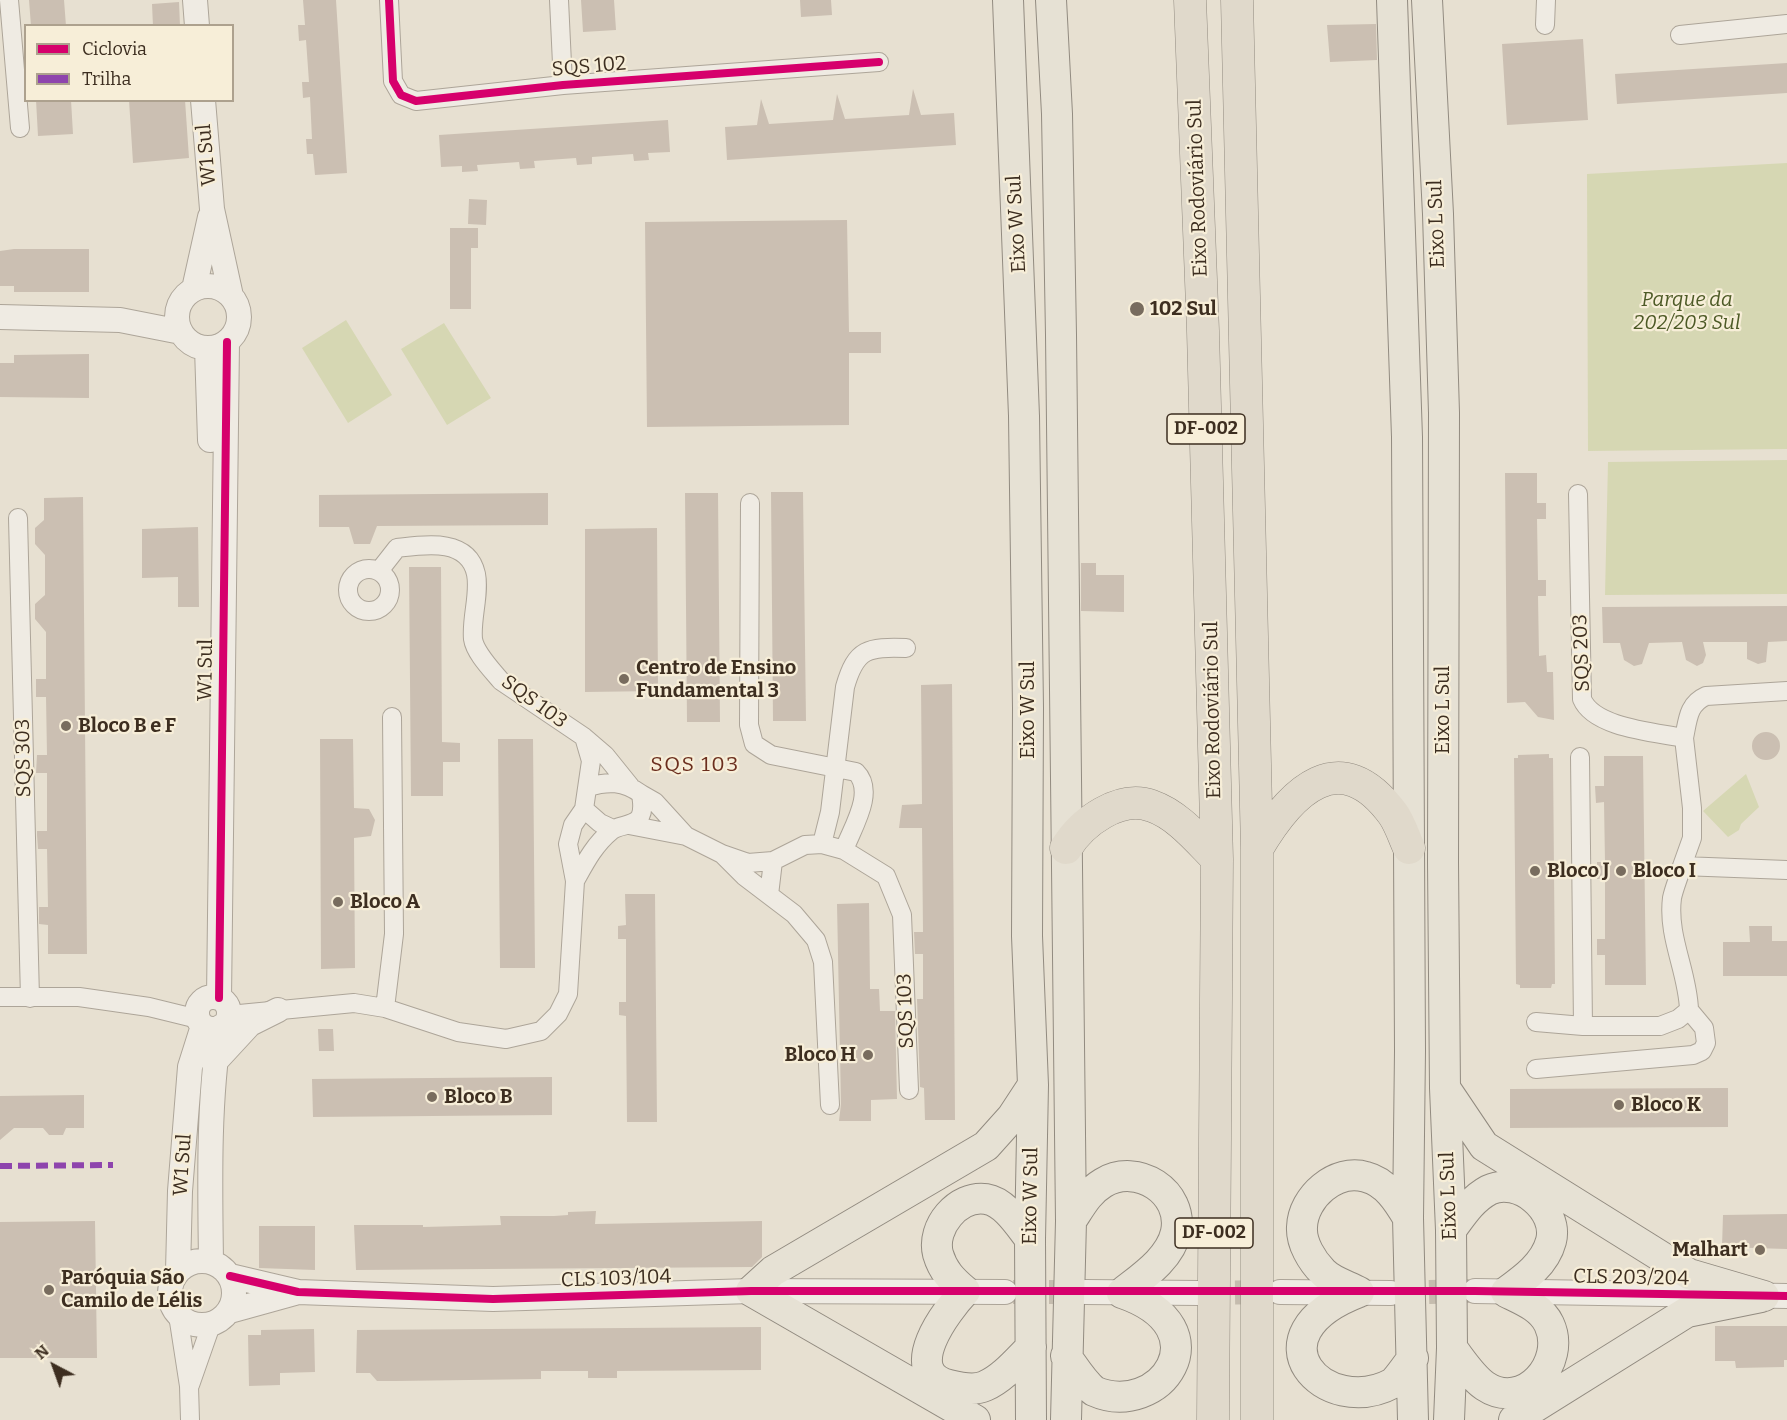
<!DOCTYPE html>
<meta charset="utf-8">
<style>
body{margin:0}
#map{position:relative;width:1787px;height:1420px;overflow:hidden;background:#e7e0d1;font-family:Bitter,serif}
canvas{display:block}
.legend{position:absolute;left:24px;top:24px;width:210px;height:78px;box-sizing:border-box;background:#f7eed8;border:2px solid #ada18e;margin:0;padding:8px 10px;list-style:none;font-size:18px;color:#3d2e20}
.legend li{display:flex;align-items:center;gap:12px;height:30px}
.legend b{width:30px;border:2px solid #ada18e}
.north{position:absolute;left:24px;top:1336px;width:60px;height:60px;-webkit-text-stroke:4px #f7eed8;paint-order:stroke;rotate:319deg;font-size:16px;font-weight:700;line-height:24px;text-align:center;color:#3d2e20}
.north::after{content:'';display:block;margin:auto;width:21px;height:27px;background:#3d2e20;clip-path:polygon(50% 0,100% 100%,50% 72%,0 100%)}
</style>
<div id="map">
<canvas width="1787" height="1420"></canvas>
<ul class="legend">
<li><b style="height:8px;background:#d6006c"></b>Ciclovia</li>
<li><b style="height:8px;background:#8e44ad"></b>Trilha</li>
</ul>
<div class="north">N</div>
</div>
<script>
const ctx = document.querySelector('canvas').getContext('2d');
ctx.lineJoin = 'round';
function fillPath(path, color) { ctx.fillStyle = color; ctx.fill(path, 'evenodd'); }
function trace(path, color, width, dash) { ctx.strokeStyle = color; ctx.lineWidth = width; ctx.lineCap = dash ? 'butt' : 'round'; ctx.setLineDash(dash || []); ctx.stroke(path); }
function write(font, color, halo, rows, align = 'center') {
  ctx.font = font + ' Bitter,serif'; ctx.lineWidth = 4.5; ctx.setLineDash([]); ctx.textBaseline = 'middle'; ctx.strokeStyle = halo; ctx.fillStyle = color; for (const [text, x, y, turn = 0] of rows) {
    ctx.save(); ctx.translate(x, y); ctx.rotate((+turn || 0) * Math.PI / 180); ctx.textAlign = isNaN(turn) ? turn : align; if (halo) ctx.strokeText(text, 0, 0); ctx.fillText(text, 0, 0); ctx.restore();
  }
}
const green = new Path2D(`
 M1787,163V449L1588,451L1587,174Z
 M346,320L392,395L348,423L302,348Z
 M444,323L491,398L447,425L401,349Z
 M1787,460V594L1605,595L1608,462Z
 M1746,774L1759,807L1741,824L1739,830L1728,837L1703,811Z`);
const building = new Path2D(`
 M29,0H64L66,26H31Z
 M303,0H336L347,173L315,175L313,154H307L306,139H312L310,97L303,98L302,82H309L306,40L299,41L298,25H305Z
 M581,0H614L616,30L583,32Z
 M800,0H831L832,15L801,17Z
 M179,2L180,26H153L152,4Z
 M1376,24L1377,60L1330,62L1327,25Z
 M1583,39L1588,120L1507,125L1502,44Z
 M1787,63V93L1617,104L1615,74Z
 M913,89L921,115L954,113L956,145L727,160L725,127L757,125L761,99L769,124L833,120L837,94L845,119L909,115Z
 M36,100H71L73,134L38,136Z
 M129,100H185L189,158L133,163Z
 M668,120L670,152L648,153L649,160L634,161L633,154L592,157V164L577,165L576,158L534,161L535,168L520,169L519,162L477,165L478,171L462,172V166L441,167L439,135Z
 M469,199L487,200L486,225L468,224Z
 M847,220L849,332H881V353H849V425L647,427L645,222Z
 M450,228H478V248H471V309H450Z
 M14,249H89V292H14V286H0V251Z
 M89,354V398L0,397V363H14V355Z
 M1505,473H1537V503H1546V519H1537L1538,580H1546V596H1538L1539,656L1546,655L1547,672H1553L1554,720L1538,717L1525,702L1507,703Z
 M771,492H803L806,721H773Z
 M548,493V525L377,526L370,544H354L349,527H319V495Z
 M685,493H718L720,722H687Z
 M83,497L87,954H48V925L39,924V907H48L47,849H38L37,835V831H47V773H36L37,755H47L46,697H36V679H46V632L35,619V604L45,595V555L35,544V528L44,520V498Z
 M198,527L199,607H178V577L142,578V529Z
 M657,528L658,691L585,692V529Z
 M1081,563H1096V575H1124V612L1081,611Z
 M409,567H441L442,742L460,743V762H443V796H411Z
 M1787,606V641L1768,642L1766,662L1758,664L1747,659V642H1703L1706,655L1703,663L1697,666L1686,660L1682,642L1649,643L1642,664L1634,666L1624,660L1620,643H1603L1602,607Z
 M952,684L955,1120H925L924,1088L920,1087L917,999H923V954H915L914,932H923L922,828H899L902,805L922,804L921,685Z
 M1752 746a14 14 0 1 1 28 0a14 14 0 1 1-28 0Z
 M320,739H353L354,808L369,809L375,820L371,836L354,838L355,968L321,969Z
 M498,739H533L535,968H500Z
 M1549,754V758H1553L1555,984H1552L1551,988H1520V985L1516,984L1514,758H1518V755Z
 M1604,756H1643L1646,985H1605V955H1597V939H1605V879H1597V862H1605L1604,802L1596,803L1595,786H1604Z
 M625,894H655L657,1122H627L626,1016L619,1015V1002H626V939H618V926L626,925Z
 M869,903L870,989H879L880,1011H895L897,1099L871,1100V1121H839L841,1104L837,904Z
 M1749,926H1772V941H1787V976H1723V942H1750Z
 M318,1029H333L334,1051H319Z
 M552,1077V1115L313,1117L312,1079Z
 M1728,1088V1127L1510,1128V1089Z
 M84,1095V1128H66L63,1135H49L43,1128H14L0,1140V1096Z
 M596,1211L595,1224L762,1221V1257L752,1267L356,1270L354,1225H423V1227L501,1225L500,1216H554L568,1215V1212Z
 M1787,1214V1249L1722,1247L1723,1215Z
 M95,1221L97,1358H0V1222Z
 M259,1226H315V1270L259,1268Z
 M1715,1326H1787V1360H1784V1367L1736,1368L1735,1361H1715Z
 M761,1327V1370L617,1371V1378H588V1371H541V1379L396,1381H377L370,1373H356L357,1330Z
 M314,1329L315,1372L280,1373V1385L249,1386L248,1335H261V1330Z`);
const tertiaryTunnel = new Path2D(`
 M1013,1292H1085
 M1199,1293L1274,1292
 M1393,1293L1469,1291`);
const minor = new Path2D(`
 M9,0L20,128
 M389,0L393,81L401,95L416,101L563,85L879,62
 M559,0L563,85
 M1545,25L1546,0
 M1680,35L1787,24
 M1578,494L1582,699C1594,728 1655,732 1684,738L1692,808V838L1682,866L1787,870
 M750,503L749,725L754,744L771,755L856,772C876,792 852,828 844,850
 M18,518L30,998
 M348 590a21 21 0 1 1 42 0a21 21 0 1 1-42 0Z
 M379,571L397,548C423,545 468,537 476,574C480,594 471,618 473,639C475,653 492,670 501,681L584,737L605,755L630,786
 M1684,738C1688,719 1688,704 1706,696L1787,691
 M1580,757L1583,1026
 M641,794L655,802L686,836
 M584,809L600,823L613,829
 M629,825L686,836L722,854L744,876L794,914L816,940L823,962L830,1105
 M822,844L830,812L845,687C856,648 868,647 906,648
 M722,854L748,863L773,861L805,845L822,844L844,850L886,876L902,915L909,1090
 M575,881C585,863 594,845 611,831C619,824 634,827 640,817C644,809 642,802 641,794C624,781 608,781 588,787
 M769,895L773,861
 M0,997H79L149,1007L198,1019
 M385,1008L458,1032L506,1039L541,1031L558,1014L568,994L575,881L568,844L573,825L584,809L591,761L584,737
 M229,1015L354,1003L385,1008L394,934L392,717
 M1536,1022L1583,1026H1660L1678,1019L1689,1010C1688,972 1667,937 1672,898C1674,888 1679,877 1682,866
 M1536,1069L1693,1055L1702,1051L1706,1043L1704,1028L1689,1010
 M178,1315L189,1386L190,1420
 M190,1385L211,1325`);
const tertiary = new Path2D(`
 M195,0L197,26
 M203,100L212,209L231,296
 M177 317a31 31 0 1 1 62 0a31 31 0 1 1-62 0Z
 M194,289L210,217
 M0,317L120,320L181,332
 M207,348L210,440
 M197 1013a16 16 0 1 1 32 0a16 16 0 1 1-32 0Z
 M219,998L227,342
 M214,1063L250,1024L278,1010
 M170 1293a32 32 0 1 1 64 0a32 32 0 1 1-64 0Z
 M211,1262C210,1184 208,1104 220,1027
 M178,1271L180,1191L190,1067L203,1026
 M230,1276L298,1292L493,1299L751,1291L1005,1292
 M1475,1291L1787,1296
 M1085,1292L1199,1293
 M1280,1292L1391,1293
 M230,1311L295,1293`);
const primary = new Path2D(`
 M1008,0L1024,416L1028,708L1027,936L1033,1085L1030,1239L1031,1420
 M1051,0L1057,114L1061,335L1071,1221L1066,1420
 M1392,0L1407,437L1410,1051L1408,1218L1413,1420
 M1427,0L1438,214L1444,413L1443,862L1445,1088L1451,1230L1452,1348L1449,1420
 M1445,1088L1484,1146L1689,1274L1764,1296
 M1071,1221C1081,1206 1088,1192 1103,1183C1137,1162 1184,1192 1176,1232C1170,1259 1142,1277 1122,1293
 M1451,1230C1462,1215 1472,1199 1489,1190C1519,1176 1559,1210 1551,1241C1545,1264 1524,1279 1506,1292C1522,1300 1541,1307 1549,1324C1567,1362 1524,1412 1485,1386C1472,1377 1462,1361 1452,1348
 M1030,1239C1019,1225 1005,1202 986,1199C958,1195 931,1227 938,1254C943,1271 952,1280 965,1291C947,1310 899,1372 949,1385C961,1388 974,1391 985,1386C1003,1378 1017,1361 1031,1347
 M1359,1292C1245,1336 1325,1420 1393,1383C1400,1376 1406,1366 1413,1358
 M1359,1292C1348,1286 1331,1281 1323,1272C1312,1261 1301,1243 1302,1227C1303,1197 1336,1168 1366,1177C1386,1182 1398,1201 1408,1218
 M1066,1356C1074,1367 1083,1382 1094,1391C1159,1420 1226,1329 1122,1293
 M975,1420L751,1291L773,1271L986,1146L1012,1117L1033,1085
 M1514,1420L1687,1312L1761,1297`);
const trunk = new Path2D(`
 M1190,0L1203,331L1217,859L1213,1420
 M1237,0L1257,849V1420
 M1066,848C1082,822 1120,794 1152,806C1178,815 1198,840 1217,859
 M1257,849C1291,791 1340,742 1393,814C1400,824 1404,837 1409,848`);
const quiet = new Path2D(`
 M0,1166L113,1165`);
const cycleway = new Path2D(`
 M389,0L393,81L401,95L416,101L563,85L879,62
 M219,998L227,342
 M230,1276L298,1292L493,1299L751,1291H1475L1787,1296`);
const markers = [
 [1137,309,8,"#786c5e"],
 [624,679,6,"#786c5e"],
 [66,726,6,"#786c5e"],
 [1535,871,6,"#786c5e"],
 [1621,871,6,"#786c5e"],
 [338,902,6,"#786c5e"],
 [868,1055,6,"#786c5e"],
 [432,1097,6,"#786c5e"],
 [1619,1105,6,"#786c5e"],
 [1760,1250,6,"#786c5e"],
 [49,1290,6,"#786c5e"]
];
const shields = [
 [1206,429,78],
 [1214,1233,78]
];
const shieldNames = [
 ["DF-002",1206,429],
 ["DF-002",1214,1233]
];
const streetNames = [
 ["SQS 102",589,67,-5],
 ["W1 Sul",207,155,-95],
 ["Eixo Rodoviário Sul",1198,188,-92],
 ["Eixo W Sul",1017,224,-93],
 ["Eixo L Sul",1437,224,-92],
 ["SQS 203",1582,653,-92],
 ["W1 Sul",206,670,-89],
 ["SQS 103",534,702,36],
 ["Eixo W Sul",1028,710,-90],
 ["Eixo Rodoviário Sul",1213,710,-91],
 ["Eixo L Sul",1443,710,-90],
 ["SQS 303",24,758,-91],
 ["SQS 103",906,1011,-92],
 ["W1 Sul",183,1165,-86],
 ["Eixo W Sul",1031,1196,-89],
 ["Eixo L Sul",1449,1196,-92],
 ["CLS 203/204",1631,1278,1],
 ["CLS 103/104",616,1279,-2]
];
const parkNames = [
 ["Parque da",1687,300],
 ["202/203 Sul",1687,323]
];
const poiNames = [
 ["102 Sul",1150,309],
 ["Centro de Ensino",636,668],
 ["Fundamental 3",636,691],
 ["Bloco B e F",78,726],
 ["Bloco J",1547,871],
 ["Bloco I",1633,871],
 ["Bloco A",350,902],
 ["Bloco H",856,1055,"right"],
 ["Bloco B",444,1097],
 ["Bloco K",1631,1105],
 ["Malhart",1748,1250,"right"],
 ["Paróquia São",61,1278],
 ["Camilo de Lélis",61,1301]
];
const neighbourhoodNames = [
 ["SQS 103",695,765]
];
fillPath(green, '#d6d7b3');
fillPath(building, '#cbbfb2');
trace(tertiaryTunnel, '#c5bcae', 24, [24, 12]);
trace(minor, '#ada599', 20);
trace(tertiary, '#ada599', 26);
trace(primary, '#928b80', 32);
trace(trunk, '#928b80', 33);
trace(minor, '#efebe3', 18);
trace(tertiary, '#efebe3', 24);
trace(primary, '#e6e1d4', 30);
trace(trunk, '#e0d9cb', 32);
trace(quiet, '#8e44ad', 6, [12, 6]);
trace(cycleway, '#d6006c', 8);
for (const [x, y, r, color] of markers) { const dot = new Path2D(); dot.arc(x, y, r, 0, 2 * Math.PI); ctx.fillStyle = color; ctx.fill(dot); trace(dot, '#f7eed8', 2); }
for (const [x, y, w] of shields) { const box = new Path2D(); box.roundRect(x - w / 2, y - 15, w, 30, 4.5); ctx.fillStyle = '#f7eed8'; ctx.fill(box); trace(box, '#3d2e20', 1.5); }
write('bold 18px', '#3d2e20', null, shieldNames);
write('20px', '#3d2e20', '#f7eed8', streetNames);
write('italic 20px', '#4d5a26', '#f7eed8', parkNames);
write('bold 20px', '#3d2e20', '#f7eed8', poiNames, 'left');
ctx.letterSpacing = '1.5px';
write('21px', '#6b2e1e', '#f7eed8', neighbourhoodNames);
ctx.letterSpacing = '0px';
</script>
